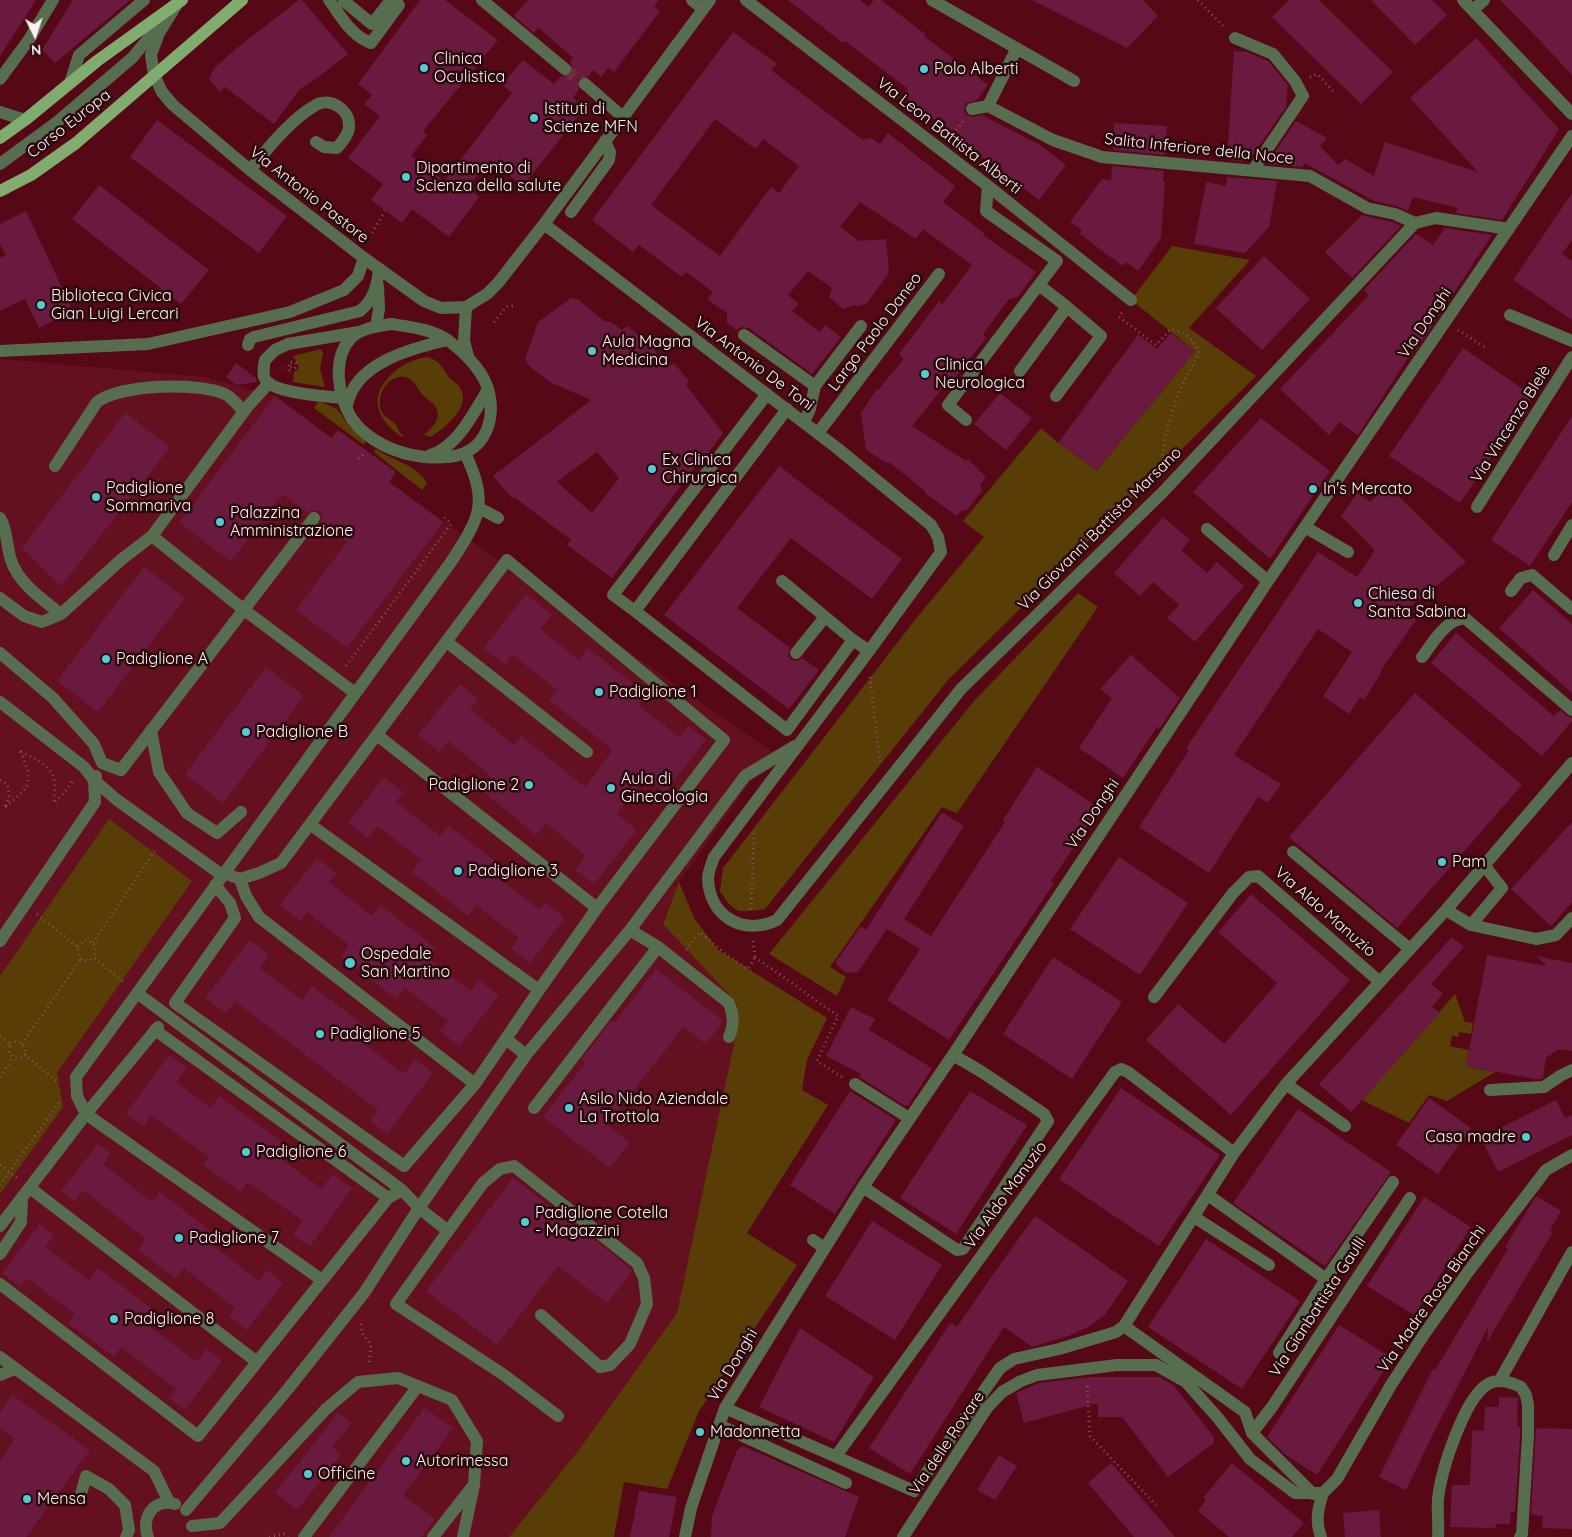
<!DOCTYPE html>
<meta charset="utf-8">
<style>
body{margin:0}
#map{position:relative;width:1572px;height:1537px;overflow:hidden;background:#560817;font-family:Quicksand,sans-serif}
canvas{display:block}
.north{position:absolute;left:10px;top:10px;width:50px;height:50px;-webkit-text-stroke:4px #28080b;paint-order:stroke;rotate:176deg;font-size:14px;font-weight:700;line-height:20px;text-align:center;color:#fcf2f2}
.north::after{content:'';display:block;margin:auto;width:18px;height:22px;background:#fcf2f2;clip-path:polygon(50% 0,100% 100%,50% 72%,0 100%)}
</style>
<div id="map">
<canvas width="1572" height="1537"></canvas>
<div class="north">N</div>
</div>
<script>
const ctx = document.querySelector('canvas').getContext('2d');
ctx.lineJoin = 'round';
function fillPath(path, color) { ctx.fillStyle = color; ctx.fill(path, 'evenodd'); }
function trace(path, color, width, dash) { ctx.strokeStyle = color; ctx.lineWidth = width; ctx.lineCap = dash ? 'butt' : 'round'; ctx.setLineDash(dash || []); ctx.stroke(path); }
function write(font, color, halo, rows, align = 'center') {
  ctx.font = font + ' Quicksand,sans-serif'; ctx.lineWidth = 5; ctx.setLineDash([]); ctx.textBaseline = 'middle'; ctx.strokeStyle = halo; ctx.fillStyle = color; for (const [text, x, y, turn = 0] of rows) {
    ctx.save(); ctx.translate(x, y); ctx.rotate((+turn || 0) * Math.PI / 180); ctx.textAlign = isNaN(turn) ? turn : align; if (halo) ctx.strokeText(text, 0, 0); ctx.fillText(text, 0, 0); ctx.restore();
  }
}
const built = new Path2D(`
 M0,359L204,377L275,396L438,518L772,752L679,882L663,923L736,1002L739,1020L677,1313L578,1451L509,1537H0Z`);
const green = new Path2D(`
 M1172,246L1250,260L1189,328L1256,376L948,680L765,909C738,913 735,914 720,891L723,868L918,616L984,537L963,521L1041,428L1058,443L1097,470L1195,351L1131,300Z
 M321,349L323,353L320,369L325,387L293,382L294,372L298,370C300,362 295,361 293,356Z
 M427,357C441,361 441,367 449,377C452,381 458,383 460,388C472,407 445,427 431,437L424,435C432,428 443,418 435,406C431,401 425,398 421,393C416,387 414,379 405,377C387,374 376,396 381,411C384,417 391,419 395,424C398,428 399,433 404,436L402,437C377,420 367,397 392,374C401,365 414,359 427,357Z
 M319,401L337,409L351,428L366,441L364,445L314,408Z
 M376,449C396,463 413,462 427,483L422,490L374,452Z
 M1078,593L1098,607L957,813L942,807L830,967L846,977L837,996L769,954L974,701Z
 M109,819L192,881L57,1073L63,1107L0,1194V976Z
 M679,882L694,918L718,950L827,1018L807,1060L802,1090L828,1105L747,1233L797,1265L699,1411L667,1489L624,1482L614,1537H509L578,1451L677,1313L739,1020L736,1002L663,924Z
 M1455,994L1465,1022L1473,1023L1471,1034L1459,1032L1458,1037L1452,1036L1450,1046L1469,1050L1466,1066L1495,1072L1447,1101L1429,1095L1409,1123L1362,1100Z`);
const building = new Path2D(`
 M0,0H36L0,56Z
 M73,0H130L55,63L42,50Z
 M299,0H302L348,54L316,79L300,89L274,124L225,87L220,92L209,79L214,68L237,48Z
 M420,0H445L498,40L423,131L427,135L411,156L444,181L512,93L502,85L523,60L554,84L561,76L567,77L572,74L573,67L570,63L573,58L538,27L534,33L514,16L528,0H659L654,6L660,11L614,72L608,68L601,77L593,70L588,77L583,76L579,79L577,83L579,89L573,98L579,103L573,110L579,115L523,186L490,160L468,188L479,197L449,237L412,209L402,223L371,200L383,184L348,158L380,116L364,104L372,95L358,84Z
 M788,0H860L868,7L874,0H881L925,34L924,36L988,85L977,100L966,103L964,110L966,115L973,117L982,115L1040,145L1066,165L1039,200L1017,183L1013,188L983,166L987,161L903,95L908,89L845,41L843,43Z
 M1032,0H1143L1158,16L1127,48Z
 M1289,0H1319L1393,72L1361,104L1272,17Z
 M1371,0H1432L1447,15L1415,45Z
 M1500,0H1572V75L1528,28Z
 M733,32L777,64L771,70L863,140L871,138L880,144L888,133L955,186L943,202L984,233L983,235L1036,272L1018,297L1009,299L983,334L986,338L946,389H942L912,426L966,461L968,459L986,477L980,485L982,491L966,511L962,510L957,516L926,494L924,490L889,462L887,463L866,450L861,413L876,390H878L904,359L899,354L939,301L942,305L972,265L923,229L916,239L860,202L840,227L859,241L886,239L889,273L866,304L857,306L855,305L843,309L829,297L832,288L808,271L788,295L799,304L792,311L820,332L825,325L841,337L812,374L749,328L741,327L737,330L727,323V313L707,299L713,292L686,272L682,277L639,245L633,252L592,220ZM715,119L756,149L763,139L799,166L779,193L771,187L720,256L651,205Z
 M1476,38L1559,129L1502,220L1455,213L1458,208L1413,197L1408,211L1397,206L1374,201L1305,163L1302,167L1267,164L1296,121L1327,138L1320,146L1338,165L1345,159L1374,176L1385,142L1478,172L1410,98Z
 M1234,51L1247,52L1268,61L1288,85L1286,107L1248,162L1227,160Z
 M157,120L287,216L259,253L130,157Z
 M1114,123L1167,126L1165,155L1113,150Z
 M1112,166L1164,171L1163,182H1165L1161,238L1138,271L1126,262L1123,266L1101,250L1080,234L1082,230L1070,222L1102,179L1111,180Z
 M1227,177L1277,181L1269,227L1245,253L1194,244L1206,182L1226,186Z
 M99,185L209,270L181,304L72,219Z
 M1572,193V240L1562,254L1572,261V320L1513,280Z
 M26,211L73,311L39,328L25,299L0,311V258L6,255L0,244V224Z
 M1362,215L1392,222L1401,226L1352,278L1325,252Z
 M1445,228L1492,235L1415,352L1413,350L1358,435L1339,422L1329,435L1280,389L1369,295L1364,290L1416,234L1433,245Z
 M1264,256L1310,299L1262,350L1216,308Z
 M571,298L579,300L604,321L611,322L622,330L627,326L654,347L657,354L669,366L674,363L689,381L686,385L723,433L701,463H698L612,578L567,545L571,540L514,497L512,498L493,476L591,400L550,382L529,366L525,359L538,322ZM597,452L619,478L592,513L557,482Z
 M1171,333L1195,351L1097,470L1058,443L1138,335L1157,349Z
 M1463,348L1533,396L1460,503L1389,456Z
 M236,363L256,378L257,382L236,385L226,377Z
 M1000,393L1032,418L1006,450L974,424Z
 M275,396L331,438L338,430L396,472L389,482L443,522L347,648L296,610L347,542L321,523L322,515L319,511L311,510L308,513L282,494L231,561L179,523Z
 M125,413L170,447L61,586L22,548Z
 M1572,416V502L1530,566L1491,540Z
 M1261,418L1330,471L1270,559L1193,492Z
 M779,466L902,559L872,599L791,538L737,608L790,648L788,655L791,660L798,661L802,658L819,670L789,709L664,615Z
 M1386,484L1466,562L1404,611L1416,620L1381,670L1382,671L1364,700L1360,697L1349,714L1323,696L1352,652L1318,629L1234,755L1281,784L1268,803L1258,797L1209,873L1139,827L1189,750L1186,748L1318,552L1357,577L1375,550L1341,516L1358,492L1370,502Z
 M1163,517L1190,540L1181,550L1207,573L1217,562L1244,586L1195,642L1167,618L1179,605L1153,582L1140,596L1114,573Z
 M144,567L185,598L98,712L57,681Z
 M1533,590L1572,624V693L1499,628Z
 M526,594L552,615L540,629L579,660L588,648L646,694L638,705L679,737L688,726L706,740L665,792L646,776L617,814L637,830L594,884L575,870L586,856L546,823L536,835L480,789L491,776L448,741L439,752L418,735L460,684L478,699L470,709L514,745L521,736L585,787L613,750L549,700L557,690L513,655L505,665L484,648Z
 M1456,633L1554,716L1560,710L1567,716L1572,718V721L1542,756L1431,663Z
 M1131,655L1180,698L1159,729L1157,727L1123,778L1079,748L1112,698L1100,689Z
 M266,667L304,696L223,803L185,774Z
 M1415,693L1522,785L1397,928L1289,837Z
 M1037,767L1100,808L1051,881L1054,883L949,1040L887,1000L920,949L887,929L858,972L846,973L835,963L861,926L866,930L942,812L964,826L904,919L931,936L1005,822L1003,820Z
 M384,777L403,792L396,802L440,836L448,825L505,869L498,878L540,910L545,903L565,918L530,963L511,948L519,938L476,905L468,916L412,872L421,860L378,826L368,838L348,823Z
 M1572,822V902L1551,926L1511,889Z
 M1119,857L1188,903L1140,975L1070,929Z
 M317,858L336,873L329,882L372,916L380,905L436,948L428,958L470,991L479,980L499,995L459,1046L440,1031L448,1021L405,988L396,999L341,956L349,945L307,912L300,921L280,905Z
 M1251,894L1350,980L1231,1115L1146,1040L1178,1004L1224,1044L1277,983L1218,932Z
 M1452,937L1464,947L1431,984L1443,994L1432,1007L1440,1013L1351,1112L1319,1084Z
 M250,940L269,955L260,968L302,1000L312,986L368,1028L359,1040L404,1074L415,1059L433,1073L387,1134L370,1121L378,1110L235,1001L226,1013L205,998Z
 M1487,955L1547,966L1536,956L1572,963V1051L1559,1049L1546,1058L1543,1078L1541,1079H1535L1466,1066Z
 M1053,957L1122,1002L1072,1079L1003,1034Z
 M656,969L723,1021L706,1044L683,1027L607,1125L630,1143L610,1168L543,1117L585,1063L581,1060L612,1020L615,1022Z
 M851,1007L875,1019L869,1030L932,1068L908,1106L906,1105L905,1106L859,1077L861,1074L826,1056Z
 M169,1055L187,1067L176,1082L211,1108L219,1096L291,1148L282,1160L322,1189L332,1174L352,1188L310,1246L293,1235L303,1221L248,1182L241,1192L203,1165L209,1157L151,1115L144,1126L126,1114Z
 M1121,1088L1220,1155L1159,1246L1059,1179Z
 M850,1091L896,1120L835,1214L790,1185Z
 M970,1091L1027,1125L956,1234L900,1198Z
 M1429,1098L1471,1128L1438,1174L1396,1145Z
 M1556,1100L1565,1118L1572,1115V1135L1498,1172L1481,1138Z
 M1298,1109L1391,1172L1325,1266L1233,1203Z
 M98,1144L111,1154L103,1164L152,1202L160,1192L217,1236L211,1244L259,1281L267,1270L283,1283L247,1330L229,1316L235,1308L184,1268L176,1279L138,1250L146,1239L83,1190L74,1202L61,1191Z
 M513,1178L610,1252L630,1268L632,1271L607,1303L558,1266L497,1345L426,1291Z
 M1536,1196L1561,1211L1550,1230L1553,1232L1487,1342L1488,1327L1433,1434L1406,1490L1379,1477L1433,1369L1435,1370L1485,1287L1508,1249L1505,1247Z
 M1424,1197L1471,1227L1414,1315L1367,1286Z
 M1035,1216L1128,1281L1104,1316L1088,1327L1071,1335L1032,1347L1004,1327L910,1474L869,1448L950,1323L957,1327L994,1273Z
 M872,1221L942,1265L895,1340L825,1296Z
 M40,1224L54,1235L45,1247L89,1280L98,1268L160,1315L150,1327L197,1362L206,1349L222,1361L185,1410L169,1398L176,1389L121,1347L114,1357L68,1323L75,1314L27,1278L20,1287L2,1273Z
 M1206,1239L1300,1301L1242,1389L1148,1327Z
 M1339,1325L1392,1358L1317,1475L1286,1455L1267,1437Z
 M800,1328L874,1377L834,1442L759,1407Z
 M1090,1377H1160L1174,1386L1214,1437V1443L1168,1477L1122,1417H1098V1403L1024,1423L1016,1393L1039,1383Z
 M12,1395L90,1450L26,1537H0V1461L15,1439L0,1428V1413Z
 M1499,1397L1518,1398L1517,1427H1520V1436L1515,1512H1511L1510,1524H1496V1528L1450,1527L1452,1485H1470L1472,1430L1484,1431L1485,1407H1499Z
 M424,1408L453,1428L403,1495L435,1519L421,1537H329Z
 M338,1413L352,1423L332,1447L341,1455L297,1510L275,1493Z
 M1536,1428L1572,1429V1529L1542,1528L1543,1516L1531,1514Z
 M743,1446L859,1497L845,1537H711L712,1516L737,1450Z
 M999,1455L1017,1466L995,1500L977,1490Z
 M1111,1463L1175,1537H1134L1088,1483Z
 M1232,1463L1304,1523L1292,1537H1229L1198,1511L1206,1500L1203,1498Z
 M639,1491L677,1497L669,1537H630Z
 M1379,1510L1381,1537H1345L1343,1513Z`);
const minorTunnel = new Path2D(`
 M565,69L585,84`);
const path = new Path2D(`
 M1198,0L1224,27
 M1310,77L1317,74L1335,93
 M950,138L963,121
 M372,233L385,211
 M1122,313L1119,317L1156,345L1170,330C1183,329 1195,341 1199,352C1194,365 1187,375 1181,387C1174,401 1159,455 1163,469
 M494,322L506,307L513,306
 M1458,330L1486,348
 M289,371V363L293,362L296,363V367L294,369L290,367
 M359,459L366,452
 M346,666L451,524L442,515
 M870,677L880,762
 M0,780L8,785L9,797L6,806C32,786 33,783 21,752C32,757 46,763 52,774C56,781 54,794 54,803L65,792L74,779
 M751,909L754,833
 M37,914L78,947V953L81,959L88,961L94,958L125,983
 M753,941L755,957
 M93,943L156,849
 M78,947L82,942L87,940L93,943L96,952L94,958
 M686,950L700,932L724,953L748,969L755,957
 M755,957L838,1016L817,1061L842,1077
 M0,1036L10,1044L9,1052L13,1057L19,1059L25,1055L59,1083
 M10,1044L16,1041C24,1044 25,1047 25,1055
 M22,1044L81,959
 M0,1077L13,1057
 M0,1165L17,1178
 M0,1185L61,1100
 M361,1324L362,1333L371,1345L369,1365
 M1087,1386L1090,1436L1156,1505
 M269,1537L284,1534L288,1537`);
const minor = new Path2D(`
 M329,0C341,16 351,36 371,43L399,5
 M345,0L344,1L372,24L391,0
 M482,0L565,69
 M692,0L703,9
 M746,0L988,186L1131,300
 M932,0L1074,81
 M1463,0L1572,114
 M177,4L159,33L151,55L154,75L162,92L173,105L250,170L364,258L424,301L441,308L466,307L487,294L498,283L544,224L710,0
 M1473,10L1484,0
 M1235,38L1273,54L1295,81L1303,96L1253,170
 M0,79L28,41L53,0
 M70,83L79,55L144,0
 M585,84L623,117
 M988,106L1017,48
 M972,109L988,106L1053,140L1102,157L1310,176L1367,208L1395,214L1415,223
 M0,112L25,120
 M0,164L57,122L132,58L158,27
 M250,170C268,148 291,119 316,105C330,97 349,109 349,125C350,133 342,142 337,148L324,147L316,142
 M571,212L609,160L610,152L605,141
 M544,224L837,448L931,525L938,537L941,552L869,651L714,857C712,863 708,872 708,879C710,917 743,936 777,920L961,689L1163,492L1415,223L1436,218L1509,229
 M466,307L464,341L468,356
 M1510,315L1572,341
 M391,324C411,327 432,329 449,341C461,350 473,361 481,374C498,400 494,442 462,454C450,458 436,458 424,457C398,454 368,442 352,419C338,396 331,358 352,337C363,328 378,326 391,324Z
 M376,326L379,309L378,286
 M744,335L815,386
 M248,345L250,339L254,337L360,311C374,299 377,287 379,269
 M0,351L148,344L290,312L344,290L358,276L364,258
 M1020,371L1067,307L1039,285
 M269,383L248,406L152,536L243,609L355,693
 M1056,396L1101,336L1067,307
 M343,398C327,396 273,394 265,379C262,374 264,366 265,360L275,350L288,344L359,332
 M347,406C354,363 412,348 448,340
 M787,409L635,611L787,730L853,640L869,651
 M966,420L948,405L1057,261L986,211L988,186
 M804,422L810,409L815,386L861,326
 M818,433L939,274
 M430,455C456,449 475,411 488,389
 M55,466L97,402C122,384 197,382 225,394C233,398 238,406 244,412
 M1477,507L1572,357
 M479,508L498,518
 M0,518C8,531 6,546 11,560C18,583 43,600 61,614
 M1305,527L1348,552
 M1207,529L1268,581
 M1554,555L1572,525
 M782,581L853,640
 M1511,591L1521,578L1532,575L1572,609
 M0,598L24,616L42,622L61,614L122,559L152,536
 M635,611L613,595L767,394
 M447,642L587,752
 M0,653L53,698L94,744L102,763L121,770L314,518
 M796,653L825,617
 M1422,657C1432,644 1448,616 1466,619L1572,710
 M0,702L84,767L94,780L117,800L222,875
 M151,730L159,772L187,813L217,833L241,812
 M377,735L597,908
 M1293,852L1410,949
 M224,873L240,879L259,873L281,863L507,560L724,740L597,908L539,990
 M240,879L246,896L259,917L475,1084
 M215,885L230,903L235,918L175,1003L404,1166L475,1084L539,990L311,825
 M1446,910L1471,925L1536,939L1556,935L1572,918
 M1471,925L1502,888L1484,865
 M0,941L95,802L94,780L96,776
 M658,947L729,1003C734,1016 734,1025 729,1037
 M137,993L402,1190L419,1208L448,1231L396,1304L504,1375L558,1416
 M1154,997L1233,893L1249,877L1258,876L1379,981
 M158,1027L86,1114L322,1280
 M155,1030L388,1198
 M506,1039L526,1055
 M855,1084L909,1118
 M1286,1084L1345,1126
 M1490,1090L1544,1087L1560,1076L1572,1070
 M534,1108L658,947L630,930
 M863,1187L957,1250L963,1249L1048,1121L1044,1114L982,1072L953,1055
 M30,1188L257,1362
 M1208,1195L1326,1279L1393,1182
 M1194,1217L1269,1265
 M0,1226L86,1114L77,1096L76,1077L451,562C480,517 489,504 465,453
 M448,1231L483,1183L500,1169L514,1166L637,1263L644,1278L647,1304L630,1344L610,1365L600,1367L541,1315
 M813,1240L824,1248
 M0,1254L21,1222L22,1197
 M0,1284L198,1436L388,1198L402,1190
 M1124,1326L1245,1412L1252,1433L1313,1494
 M1279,1353L1326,1279
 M0,1357L154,1471L169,1502
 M0,1375L15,1369
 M1500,1380L1572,1252
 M725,1408L914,1491L1000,1368L1014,1359L1059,1349L1116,1332L1124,1326L1234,1153L1286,1084L1446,910L1572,763
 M719,1425L846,1483
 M1252,1433L1272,1407L1410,1198
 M836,1456L1115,1072L1121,1069L1128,1072L1234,1153
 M80,1498L86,1476L109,1489L125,1505L129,1530L126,1537
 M186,1510L288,1389L364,1293L419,1208L526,1055L630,930L745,776L795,746
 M192,1526L220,1523L326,1409L358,1382L398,1378L452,1400L477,1441L474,1485L463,1537
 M148,1537C141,1518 153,1498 175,1504
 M304,1537L418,1386
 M433,1537L472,1487
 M685,1537L691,1508L725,1408L863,1187L953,1055L1268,581L1572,136
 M903,1537L987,1408L1002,1392L1021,1381L1037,1375L1117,1365H1156L1186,1382L1218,1418L1250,1459L1295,1493H1323L1337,1479L1391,1385L1425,1333L1468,1272L1546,1170L1572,1155
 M1321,1537C1315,1522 1318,1508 1323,1493
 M1438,1537C1439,1524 1437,1511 1438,1499C1441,1471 1464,1398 1488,1384C1499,1378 1510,1382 1521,1387L1526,1395L1528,1405V1436L1522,1534L1520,1537`);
const major = new Path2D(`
 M0,138L25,120L97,61L182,0
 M0,191L31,175L76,143L242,0`);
const markers = [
 [424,68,5,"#52cdcf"],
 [924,69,5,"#52cdcf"],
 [534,118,5,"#52cdcf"],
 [406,177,5,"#52cdcf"],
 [41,305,5,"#52cdcf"],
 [592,351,5,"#52cdcf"],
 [925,374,5,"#52cdcf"],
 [652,469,5,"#52cdcf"],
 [1313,489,5,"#52cdcf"],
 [96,497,5,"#52cdcf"],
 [220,522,5,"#52cdcf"],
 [1358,603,5,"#52cdcf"],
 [106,659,5,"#52cdcf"],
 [599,692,5,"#52cdcf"],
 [246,732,5,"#52cdcf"],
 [529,785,5,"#52cdcf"],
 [611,788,5,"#52cdcf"],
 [1442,862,5,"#52cdcf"],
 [458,871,5,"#52cdcf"],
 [350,963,6,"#52cdcf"],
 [320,1034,5,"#52cdcf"],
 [569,1108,5,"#52cdcf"],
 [1526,1137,5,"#52cdcf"],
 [246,1152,5,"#52cdcf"],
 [525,1222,5,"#52cdcf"],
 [179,1238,5,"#52cdcf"],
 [114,1319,5,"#52cdcf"],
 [700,1432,5,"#52cdcf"],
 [406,1461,5,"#52cdcf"],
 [308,1474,5,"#52cdcf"],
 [27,1499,5,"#52cdcf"]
];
const poiNames = [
 ["Clinica",434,59],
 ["Oculistica",434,77],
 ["Polo Alberti",934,69],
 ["Istituti di",544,109],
 ["Scienze MFN",544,127],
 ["Dipartimento di",416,168],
 ["Scienza della salute",416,186],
 ["Biblioteca Civica",51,296],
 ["Gian Luigi Lercari",51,314],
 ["Aula Magna",602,342],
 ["Medicina",602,360],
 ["Clinica",935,365],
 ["Neurologica",935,383],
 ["Ex Clinica",662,460],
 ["Chirurgica",662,478],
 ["Padiglione",106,488],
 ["Sommariva",106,506],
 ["In's Mercato",1323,489],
 ["Palazzina",230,513],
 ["Amministrazione",230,531],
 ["Chiesa di",1368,594],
 ["Santa Sabina",1368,612],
 ["Padiglione A",116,659],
 ["Padiglione 1",609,692],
 ["Padiglione B",256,732],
 ["Aula di",621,779],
 ["Ginecologia",621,797],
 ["Padiglione 2",519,785,"right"],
 ["Pam",1452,862],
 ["Padiglione 3",468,871],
 ["Ospedale",361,954],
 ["San Martino",361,972],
 ["Padiglione 5",330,1034],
 ["Asilo Nido Aziendale",579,1099],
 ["La Trottola",579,1117],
 ["Casa madre",1516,1137,"right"],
 ["Padiglione 6",256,1152],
 ["Padiglione Cotella",535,1213],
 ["- Magazzini",535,1231],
 ["Padiglione 7",189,1238],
 ["Padiglione 8",124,1319],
 ["Madonnetta",710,1432],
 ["Autorimessa",416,1461],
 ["Officine",318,1474],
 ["Mensa",37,1499]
];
const streetNames = [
 ["Corso Europa",69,124,-38],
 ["Via Leon Battista Alberti",949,136,38],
 ["Salita Inferiore della Noce",1199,149,6],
 ["Via Antonio Pastore",309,195,38],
 ["Via Donghi",1425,323,-56],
 ["Largo Paolo Daneo",875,332,-53],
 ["Via Antonio De Toni",754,364,37],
 ["Via Vincenzo Blelè",1511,424,-58],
 ["Via Giovanni Battista Marsano",1100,529,-45],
 ["Via Donghi",1093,814,-56],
 ["Via Aldo Manuzio",1325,912,41],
 ["Via Aldo Manuzio",1006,1195,-54],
 ["Via Madre Rosa Bianchi",1432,1299,-55],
 ["Via Gianbattista Gaulli",1318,1307,-57],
 ["Via Donghi",733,1365,-59],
 ["Via delle Rovare",947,1443,-56]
];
fillPath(built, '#651021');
fillPath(green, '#593d06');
fillPath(building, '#6a1a3e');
trace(minorTunnel, '#6f2b38', 12, [12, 6]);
trace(path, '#8a515b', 3, [1, 4]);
trace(minor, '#576d4f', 12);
trace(major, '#80ad6f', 12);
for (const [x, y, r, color] of markers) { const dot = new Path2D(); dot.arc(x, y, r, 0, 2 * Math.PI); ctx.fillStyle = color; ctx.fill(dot); trace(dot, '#28080b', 2); }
write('16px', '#fcf2f2', '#28080b', poiNames, 'left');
write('16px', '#fcf2f2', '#28080b', streetNames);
</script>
